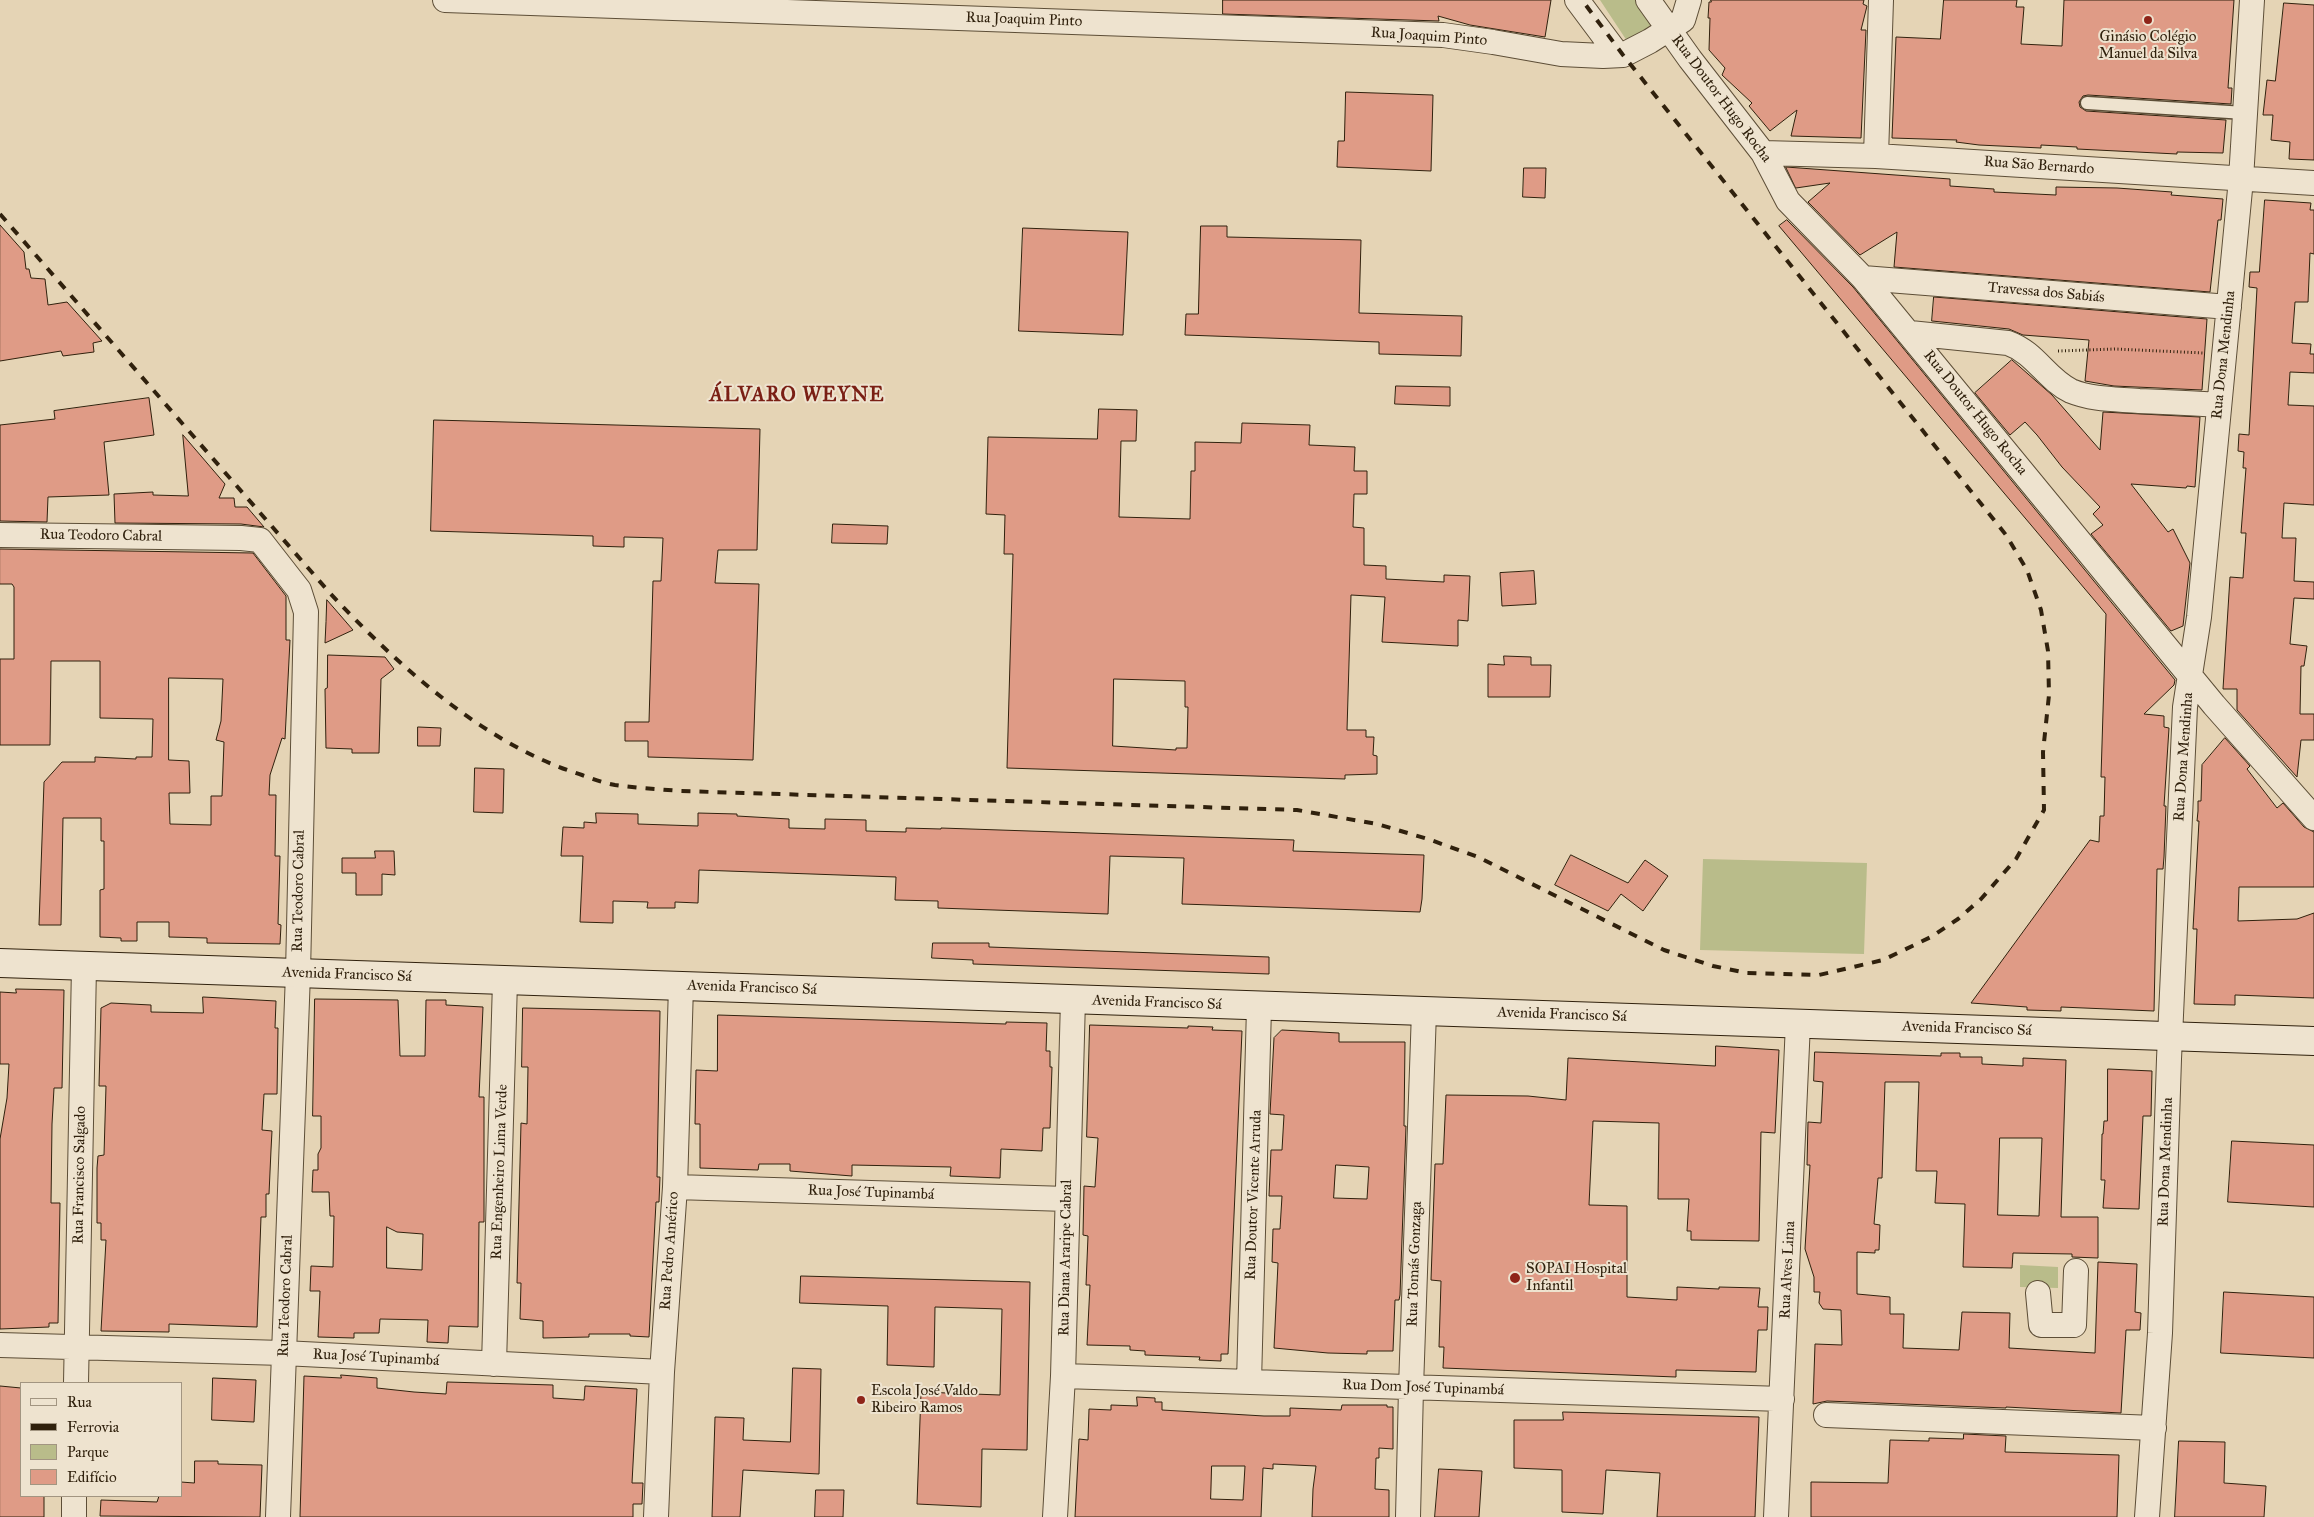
<!DOCTYPE html>
<meta charset="utf-8">
<style>
body{margin:0}
#map{position:relative;width:2314px;height:1517px;overflow:hidden;background:#e5d4b5;font-family:"IM FELL Great Primer",serif}
canvas{display:block}
.legend{position:absolute;left:20px;top:1382px;width:162px;height:115px;box-sizing:border-box;background:#eee3cf;border:1px solid #a29581;margin:0;padding:6px 9px;list-style:none;font-size:15px;color:#30210d}
.legend li{display:flex;align-items:center;gap:10px;height:25px}
.legend b{width:25px;border:1px solid #a29581}
</style>
<div id="map">
<canvas width="2314" height="1517"></canvas>
<ul class="legend">
<li><b style="height:6px;background:#eee3cf"></b>Rua</li>
<li><b style="height:6px;background:#30210d"></b>Ferrovia</li>
<li><b style="height:14px;background:#b9bc8a"></b>Parque</li>
<li><b style="height:14px;background:#df9b86"></b>Edifício</li>
</ul>
</div>
<script>
const ctx = document.querySelector('canvas').getContext('2d');
ctx.lineJoin = 'round';
function fillPath(path, color) { ctx.fillStyle = color; ctx.fill(path, 'evenodd'); }
function trace(path, color, width, dash) { ctx.strokeStyle = color; ctx.lineWidth = width; ctx.lineCap = dash ? 'butt' : 'round'; ctx.setLineDash(dash || []); ctx.stroke(path); }
function write(font, color, halo, rows, align = 'center') {
  ctx.font = font + ' "IM FELL Great Primer",serif'; ctx.lineWidth = 4; ctx.setLineDash([]); ctx.textBaseline = 'middle'; ctx.strokeStyle = halo; ctx.fillStyle = color; for (const [text, x, y, turn = 0] of rows) {
    ctx.save(); ctx.translate(x, y); ctx.rotate((+turn || 0) * Math.PI / 180); ctx.textAlign = isNaN(turn) ? turn : align; if (halo) ctx.strokeText(text, 0, 0); ctx.fillText(text, 0, 0); ctx.restore();
  }
}
const green = new Path2D(`
 M1600,0H1639L1655,24L1627,41Z
 M1703,859L1867,863L1864,954L1700,950Z
 M2020,1265L2058,1267V1288L2020,1287Z`);
const building = new Path2D(`
 M1223,0H1551L1545,37L1470,25L1438,16L1439,21L1223,14Z
 M1711,0H1864L1863,4L1867,6L1861,30H1866L1861,138L1791,136L1797,110L1770,131L1749,106L1752,103L1722,75L1725,68L1709,50L1710,18H1708L1709,2H1711Z
 M1944,0H2017L2016,7H2024L2021,44L2062,46L2064,0H2234L2228,88H2232L2231,104L2088,95L2083,96L2079,102L2080,107L2086,111L2226,120L2223,153L2177,152V154L2077,149V147L2041,145V148L1979,145L1956,142L1957,140L1892,138L1896,37L1940,39Z
 M2284,3L2314,5V160L2289,159L2290,142L2271,140L2273,115H2263L2267,80L2275,81Z
 M1346,92L1433,95L1431,171L1337,167L1338,141H1344Z
 M1786,167L1950,179V186L1994,189V192L2056,195V187L2117,188L2172,192L2171,195L2223,199L2221,220H2218L2210,292L1894,267L1897,232L1860,255L1808,202L1830,183L1796,188Z
 M1524,168H1546L1545,198L1523,197Z
 M2265,200L2311,203L2310,210H2314V254L2310,253L2308,302H2295L2292,343L2311,344L2310,354H2314V373L2290,372L2288,405L2314,406V505L2284,503L2282,538H2296L2294,581L2314,582V599L2294,598L2290,644L2307,646L2304,666H2301L2300,714H2314V740H2301L2297,777L2237,710V689H2223L2230,577L2243,578L2246,533H2241L2246,468H2243L2244,452L2238,451L2239,434L2249,435L2257,288L2249,287L2250,272H2259Z
 M1787,220L1853,287L2175,680L2174,685L2144,714L2164,716V727L2169,728L2164,806H2166L2164,857L2163,869H2157L2154,1011L2061,1007V1011L2027,1010V1007L1971,1003L2090,840L2099,842L2100,816H2104L2105,777H2101L2106,614L1779,226Z
 M0,225L24,252L26,269H29L31,278L45,279L48,305L67,302L102,341L93,343L94,352L63,356L61,351L0,361Z
 M1201,226H1227V237L1361,240L1359,313L1462,316L1461,356L1379,354V342L1185,335L1186,314H1198Z
 M1023,228L1128,232L1123,335L1019,331Z
 M1934,297L2207,319L2202,390L2114,386L2085,381L2089,340L2023,335L2009,329L1932,321Z
 M2012,360L2052,395L2100,450L2103,412L2200,417L2195,487L2187,486L2186,488L2131,484L2168,532L2173,529L2190,563L2183,626L2171,631L2091,534L2103,525L2093,514L2100,507L2062,467L2037,435L2025,422L2010,435L1975,393Z
 M1396,386L1450,387V406L1395,404Z
 M149,398L154,435L104,442L109,495L48,497L47,522L0,521V425L55,419L54,411Z
 M1099,409L1137,410L1136,441H1121L1119,517L1190,519L1191,471H1195V442L1241,443L1242,423L1310,425L1309,445L1355,447L1354,471H1367V494H1354L1353,527L1364,528V565L1386,566V579L1444,582V575L1470,576L1468,621L1458,620V646L1382,642L1385,597L1351,595L1347,730H1366V737H1374L1373,755L1377,756V774L1345,775V779L1007,768L1013,554H1004L1005,515L986,514L988,437L1097,439ZM1114,679L1185,681V707H1188L1187,748H1176V750L1113,746Z
 M434,420L760,429L757,550H718L715,583L759,584L753,760L648,757V741H625V722H649L653,581H661L663,538L624,537V547L593,546V536L431,531Z
 M183,435L225,484L219,498H234L235,507H247L264,527L241,524L115,523L114,494L153,492V495L188,496Z
 M833,524L888,526L887,544L832,543Z
 M0,549L253,553L286,596V640H290L285,739L282,738L270,775L269,795H276L275,856H280L278,924L281,925L280,944L207,943V938L169,937V922H137V941H121V938L100,937V890L104,889V841H101V818H63L61,925H39L44,782L62,762H95V757L136,759V757H152L153,719L100,718V661H51L50,745H0V659H14V587L12,584H0ZM169,678L223,679L221,721L216,740L224,742L222,796H211V825L170,824L169,793H190L189,761L169,760Z
 M1534,571L1536,604L1502,606L1500,573Z
 M327,600L353,630L325,643L326,622Z
 M328,655L385,657L394,669L381,679L379,753H352V749L326,748L325,689L327,688Z
 M1504,656L1531,657V665H1551L1550,697H1488V664L1504,665Z
 M418,727L441,728L440,746H418Z
 M2225,738L2250,766L2247,769L2277,808L2283,803L2304,827L2314,832V887H2239L2238,921L2297,919L2314,913V998L2235,995V1005L2194,1004L2197,929H2193L2199,821H2197L2198,811V801H2201L2202,765Z
 M475,768L504,769L503,813L474,812Z
 M596,813L638,814V824L698,826V813L737,814V816L789,819V828L825,829V819L866,820V831L906,832V828L941,829V828L1294,840L1293,851L1424,855L1422,899L1420,912L1182,904L1184,858L1110,856L1108,914L938,908V901L895,900L896,877L699,870L698,903L675,902V908H647L648,902L613,901V923L580,922L583,856H561L563,827L584,828V822L596,823Z
 M375,851H394L395,875L382,874V895H356V873H342V858H375Z
 M1571,855L1628,883L1645,860L1668,876L1643,911L1621,894L1608,911L1555,885Z
 M933,943H989V947L1269,957V974L973,964V960L932,958Z
 M16,989L64,990L62,1088H54L52,1124L51,1203H60L58,1323H49V1327L0,1329V1139L7,1098L9,1064H0V992L16,993Z
 M203,997L276,1001L275,1028H278L277,1094H264L262,1130L272,1131L271,1150L269,1194H266V1217H261L257,1327L169,1324V1332L101,1331L106,1240H101V1223H97V1168L98,1156L104,1155L106,1086H99L101,1008L111,1003L151,1005V1012L203,1013Z
 M315,999L398,1000L400,1056H425L426,1000H446V1005L483,1007L479,1097H484V1222H479L478,1327L449,1326L448,1343L427,1342L428,1320L380,1319L379,1333H354V1338L318,1337L320,1291H310L311,1266L333,1267L334,1216H330L329,1192H312L313,1170H318V1154L321,1148V1116H313ZM387,1227L397,1232L423,1234L422,1270L387,1268Z
 M523,1008L660,1011L657,1177H660L659,1202H656L649,1337L630,1336V1334H589V1337L543,1338V1321L520,1319L521,1283H517L521,1123L527,1124L528,1067H522Z
 M718,1015L1006,1024V1022L1047,1023L1046,1051H1050V1067H1052L1050,1128H1043L1042,1151L1001,1149L1000,1178L950,1176L951,1167L852,1165V1176L790,1171V1164H759L758,1170L700,1168V1124H695L696,1070L717,1071Z
 M1090,1025L1188,1028V1026L1213,1027L1212,1030L1242,1031L1228,1354H1221V1361L1199,1360L1200,1357L1145,1355V1351L1130,1350V1346L1087,1345L1090,1285H1086L1088,1236L1083,1235L1084,1186L1095,1187L1098,1138L1087,1137Z
 M1282,1030L1339,1033V1042H1405L1404,1126H1406L1400,1295L1399,1300H1395L1393,1351H1367V1354L1328,1353L1274,1348L1278,1263L1272,1262L1273,1229H1280L1282,1196H1269L1271,1150H1282L1284,1115L1270,1114L1274,1038ZM1336,1165L1369,1167L1367,1199L1334,1198Z
 M1716,1046L1779,1050L1775,1133L1761,1132L1759,1241L1691,1240V1231H1687L1689,1199H1658L1659,1123L1593,1121L1589,1205L1627,1206V1297L1677,1300V1287L1719,1289V1287L1760,1288L1758,1307H1768L1767,1330H1758L1756,1372L1676,1370V1377L1443,1368L1444,1347H1439L1441,1281L1431,1280L1435,1164H1443L1446,1095L1528,1096L1566,1100L1568,1058L1715,1066Z
 M1815,1052L1941,1056V1053H1960V1057H1982V1064L2023,1066V1058L2066,1060L2061,1217H2098V1258L2072,1257V1254L2013,1253L2012,1268L1963,1267L1965,1204L1935,1203L1937,1171H1916L1919,1082H1885L1882,1178H1878L1874,1224L1880,1225L1879,1250H1875V1253L1857,1252V1294L1890,1297V1314H1904L1903,1348L1959,1350L1962,1312L2010,1313L2009,1348L2095,1353L2098,1262L2137,1264L2135,1312L2141,1313L2140,1330H2126L2121,1413L2006,1407V1408L1827,1401L1813,1404L1815,1344L1842,1345L1841,1310L1823,1309L1819,1303L1820,1292H1814V1277L1805,1249L1810,1165H1807L1808,1122L1821,1123L1823,1082L1814,1081ZM2000,1138H2042L2039,1216L1998,1215Z
 M2108,1069L2152,1071L2151,1116H2143L2139,1209L2103,1208L2105,1180H2101L2102,1134H2103L2104,1121H2107Z
 M2232,1141L2314,1145V1207L2228,1202Z
 M801,1276L1030,1282L1027,1450L982,1449L981,1507L917,1504L921,1392L1000,1395L1002,1309L935,1307L934,1367L887,1365L888,1306L800,1303Z
 M2224,1292L2314,1297V1358L2221,1353Z
 M793,1368L821,1369L819,1474L743,1470L740,1517H712L715,1417L744,1418L743,1440L790,1442Z
 M341,1375L377,1378V1388L414,1392L446,1394L447,1382L553,1385V1398L584,1400L585,1386L637,1389L632,1483H643L642,1504H633V1517H300L304,1376L341,1378Z
 M213,1378L256,1380L254,1422L212,1420Z
 M0,1386L21,1388V1496H44V1517H0Z
 M1137,1397L1155,1398V1402H1162V1410L1264,1416H1290V1408L1341,1410L1342,1405H1387V1407H1393V1449L1379,1448V1458H1376L1375,1489L1389,1490V1517H1312L1313,1489L1316,1466L1273,1464V1469L1263,1468L1261,1517H1075L1079,1439L1088,1440L1089,1409L1111,1410V1405L1137,1406ZM1212,1466H1245L1243,1500L1211,1499Z
 M1563,1412L1759,1417L1755,1517H1657L1660,1473L1606,1470L1603,1514L1562,1512V1470L1514,1468V1420H1563Z
 M1964,1434L2006,1436L2005,1452L2119,1455L2117,1517H1811V1482L1888,1483L1890,1440L1929,1441V1438L1963,1439Z
 M2179,1441L2225,1442L2224,1483L2266,1486L2264,1517H2175Z
 M195,1461H218V1464L262,1465L260,1517L100,1516L101,1500L157,1502L159,1496H181V1482L194,1483Z
 M1439,1469L1482,1471L1479,1517H1435Z
 M816,1490H844L843,1517H815Z`);
const path = new Path2D(`
 M2058,351L2115,349L2204,353`);
const lane = new Path2D(`
 M2087,103L2245,113`);
const street = new Path2D(`
 M445,0L1443,35L1493,42L1561,54L1603,56L1623,55L1650,41L1683,20L1689,0
 M1577,0L1618,55
 M1648,0L1690,59L1763,153L1788,201L1863,278L2214,705L2314,818
 M1763,153L1876,156L2314,183
 M1876,156L1881,0
 M1863,278L2229,307
 M1910,333L2008,343C2036,353 2046,379 2071,391C2093,400 2116,399 2139,401C2166,402 2192,403 2219,405
 M0,535L241,538L260,540L299,590L306,612L298,973L278,1517
 M675,1187L1067,1199
 M2038,1293L2041,1325H2074L2076,1271
 M0,1345L283,1353L662,1372
 M494,1364L505,981
 M1063,1376L1782,1399
 M1249,1382L1259,1007
 M76,1383L84,966
 M1826,1415L2154,1428
 M74,1517V1496
 M656,1517L662,1372L675,1187L681,986
 M1055,1517L1063,1376L1073,999
 M1408,1517L1411,1388L1424,1011
 M1776,1517L1798,1023
 M2147,1517L2160,1333L2169,1059L2185,707L2199,617L2241,179L2252,0`);
const secondary = new Path2D(`
 M0,963L2314,1041`);
const rail = new Path2D(`
 M0,214L329,592C397,665 485,745 582,775C593,779 604,783 615,785C636,788 658,789 680,791L1297,810L1377,824L1428,839L1478,857L1664,950L1713,966L1747,973L1819,975L1883,960L1931,937L1958,919L1981,899L2016,859L2044,810L2043,752L2049,695L2048,651L2041,610L2027,570L2006,535L1623,55L1582,0`);
const markers = [
 [2148,20,5,"#8f2418"],
 [1515,1278,6,"#8f2418"],
 [861,1400,5,"#8f2418"]
];
const streetNames = [
 ["Rua Joaquim Pinto",1024,20,2],
 ["Rua Joaquim Pinto",1429,37,4],
 ["Rua Doutor Hugo Rocha",1721,99,53],
 ["Rua São Bernardo",2039,166,4],
 ["Travessa dos Sabiás",2046,293,5],
 ["Rua Dona Mendinha",2224,355,-84],
 ["Rua Doutor Hugo Rocha",1975,413,51],
 ["Rua Teodoro Cabral",101,536,1],
 ["Rua Dona Mendinha",2184,757,-86],
 ["Rua Teodoro Cabral",299,891,-89],
 ["Avenida Francisco Sá",347,975,2],
 ["Avenida Francisco Sá",752,988,2],
 ["Avenida Francisco Sá",1157,1003,2],
 ["Avenida Francisco Sá",1562,1015,2],
 ["Avenida Francisco Sá",1967,1029,2],
 ["Rua Dona Mendinha",2166,1162,-88],
 ["Rua Engenheiro Lima Verde",500,1172,-88],
 ["Rua Francisco Salgado",80,1175,-89],
 ["Rua José Tupinambá",871,1193,2],
 ["Rua Doutor Vicente Arruda",1254,1195,-88],
 ["Rua Pedro Américo",670,1251,-86],
 ["Rua Diana Araripe Cabral",1066,1258,-89],
 ["Rua Tomás Gonzaga",1415,1264,-88],
 ["Rua Alves Lima",1788,1270,-87],
 ["Rua Teodoro Cabral",286,1296,-88],
 ["Rua José Tupinambá",376,1358,3],
 ["Rua Dom José Tupinambá",1423,1388,2]
];
const poiNames = [
 ["Ginásio Colégio",2148,37,"center"],
 ["Manuel da Silva",2148,54,"center"],
 ["SOPAI Hospital",1526,1269],
 ["Infantil",1526,1286],
 ["Escola José Valdo",871,1391],
 ["Ribeiro Ramos",871,1408]
];
const districtNames = [
 ["ÁLVARO WEYNE",797,396]
];
fillPath(green, '#b9bc8a');
fillPath(building, '#df9b86');
trace(building, '#30210d', 1);
trace(lane, '#5d4e37', 15);
trace(street, '#5d4e37', 26);
trace(secondary, '#30210d', 30);
trace(path, '#30210d', 3, [1, 2.5]);
trace(lane, '#eee3cf', 12);
trace(street, '#eee3cf', 24);
trace(secondary, '#eee3cf', 28);
trace(rail, '#30210d', 4, [9, 9]);
for (const [x, y, r, color] of markers) { const dot = new Path2D(); dot.arc(x, y, r, 0, 2 * Math.PI); ctx.fillStyle = color; ctx.fill(dot); trace(dot, '#eee3cf', 2); }
write('15px', '#30210d', '#eee3cf', streetNames);
write('15px', '#30210d', '#eee3cf', poiNames, 'left');
ctx.letterSpacing = '1px';
write('bold 20px', '#7a1f14', '#eee3cf', districtNames);
ctx.letterSpacing = '0px';
</script>
